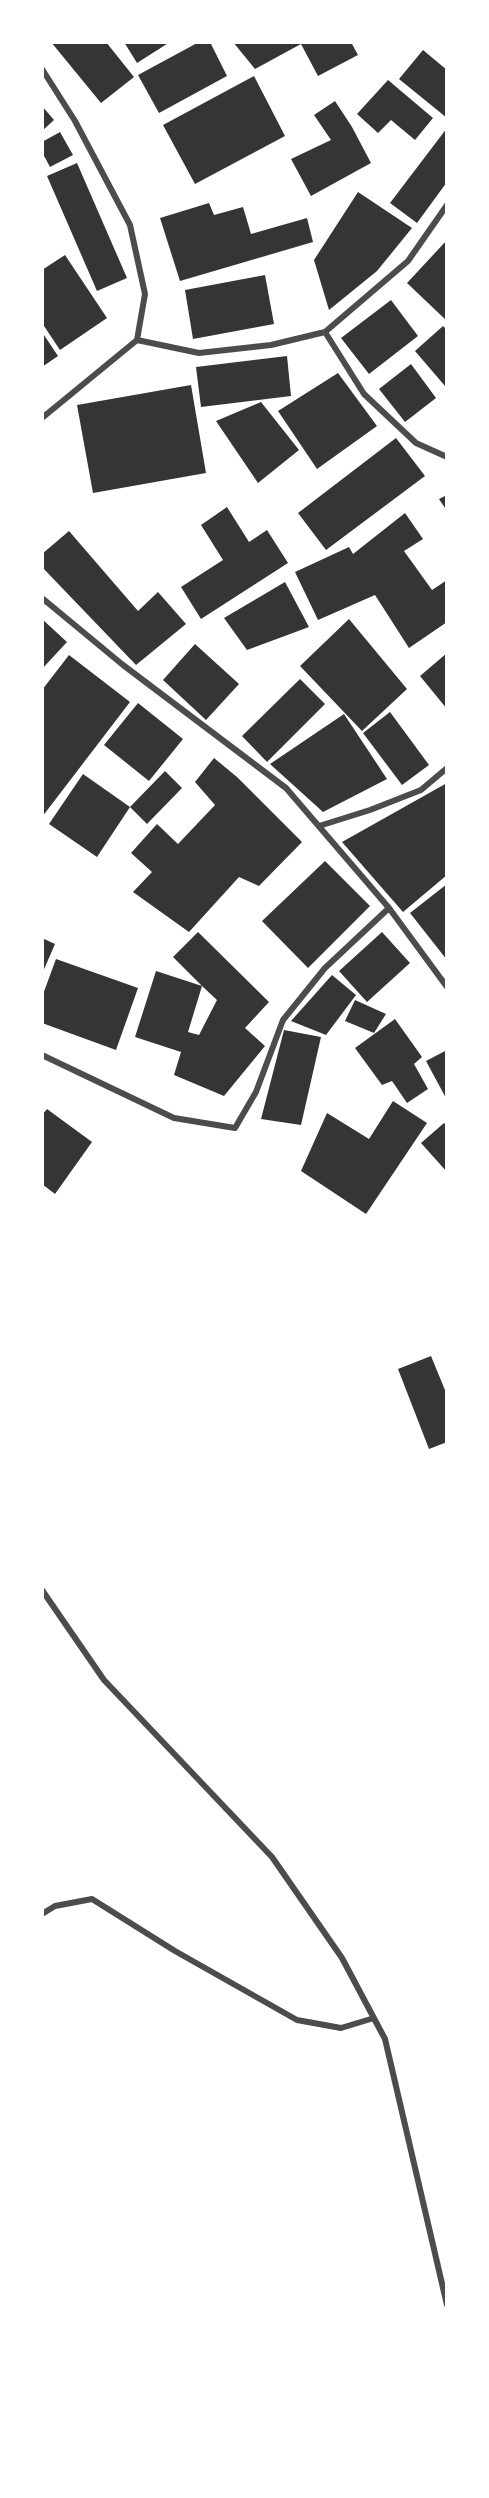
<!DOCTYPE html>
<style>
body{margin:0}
#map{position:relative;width:489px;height:2498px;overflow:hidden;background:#fff;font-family:Raleway,sans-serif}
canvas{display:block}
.frame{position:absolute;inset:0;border:44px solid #fff;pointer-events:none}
</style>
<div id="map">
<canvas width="489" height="2498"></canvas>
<div class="frame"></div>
</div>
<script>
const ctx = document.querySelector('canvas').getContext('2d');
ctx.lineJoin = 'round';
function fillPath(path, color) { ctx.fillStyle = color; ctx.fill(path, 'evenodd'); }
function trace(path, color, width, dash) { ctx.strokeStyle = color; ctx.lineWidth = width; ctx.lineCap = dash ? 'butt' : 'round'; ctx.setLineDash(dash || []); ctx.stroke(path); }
const building = new Path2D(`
 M51,42H106L134,77L101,103Z
 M124,42H170L137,63Z
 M199,42H210L227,76L159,113L138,75Z
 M233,42H351L358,55L318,76L301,44L255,69Z
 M423,50L447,70V118L399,79Z
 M254,76L285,136L195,184L163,125Z
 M388,80L433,118L415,140L391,120L378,133L357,114Z
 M335,101L352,127L371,163L311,196L291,159L331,140L314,115Z
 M42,106L54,120L42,131Z
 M447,128V182L417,223L390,203Z
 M60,132L73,155L50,167L42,152V142Z
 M77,163L127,278L97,291L47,176Z
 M358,192L412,228L377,271L329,310L314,260Z
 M209,203L214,215L243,207L251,234L307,218L313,242L180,281L160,218Z
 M447,240V321L407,283Z
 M65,255L107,318L60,350L42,323V270Z
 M265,275L274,324L193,339L185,290Z
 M391,300L418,336L369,374L341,338Z
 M443,326L447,330V385L445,386L415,351Z
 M42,332L58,356L42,367Z
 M287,356L291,396L201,407L196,367Z
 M411,364L436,398L405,422L379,389Z
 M338,373L377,426L317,469L278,411Z
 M191,385L206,473L93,493L77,405Z
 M261,402L299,450L258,483L216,421Z
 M396,438L425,476L326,550L298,513Z
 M447,495V511L439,499Z
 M227,507L249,542L267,530L288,563L201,619L181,587L223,560L201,525Z
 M405,513L423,539L404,551L432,590L447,580V622L409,648L375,595L318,620L295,572L349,547L353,554Z
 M69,531L138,611L158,592L186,624L136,665L42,567V554Z
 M285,582L309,627L247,650L224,618Z
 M42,619L67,642L42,669Z
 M349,619L407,689L362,731L300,666Z
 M195,644L239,684L206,720L163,680Z
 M447,653V709L420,676Z
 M69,655L130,702L42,817V690Z
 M300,679L325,704L267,762L242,736Z
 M138,703L183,739L149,781L104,745Z
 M390,712L429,765L402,785L363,733Z
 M344,714L387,779L323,812L270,764Z
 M214,758L237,777L302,842L259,886L239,877L189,932L133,892L152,872L131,853L157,824L178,844L215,805L195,782Z
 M165,771L182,788L147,824L130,807Z
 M83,774L130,807L97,857L49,824Z
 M447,783V875L403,912L342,842Z
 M325,861L370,906L308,968L262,921Z
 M447,884V960L410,913Z
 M198,932L269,1002L245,1028L265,1046L224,1096L174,1075L181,1052L135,1037L156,971L202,986L173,957ZM202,986L217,1000L199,1035L188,1032Z
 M382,932L410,963L367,1002L339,971Z
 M42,938L55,944L42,974Z
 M56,959L138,988L116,1050L42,1023V997Z
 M332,975L356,995L326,1035L291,1021Z
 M355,1000L386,1014L374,1033L345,1021Z
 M395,1019L422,1057L414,1064L428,1089L407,1103L392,1081L382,1085L355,1048Z
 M284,1030L321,1037L301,1125L261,1119Z
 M447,1050V1100L426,1061Z
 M393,1101L427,1123L366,1214L301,1171L327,1113L369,1139Z
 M47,1109L92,1142L55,1194L42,1184V1115Z
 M444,1123L447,1126V1172L421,1143Z
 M431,1356L447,1395V1442L429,1449L398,1369Z`);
const minor = new Path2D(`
 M42,69L75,121L130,225L145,294L137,340L42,418
 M325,332L364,394L416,443L447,457
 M137,340L199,353L271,345L325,332L408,261L447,205
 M42,598L123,665L286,788L389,908L447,987
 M319,826L370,810L421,790L447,768
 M42,1055L174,1118L235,1128L256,1092L283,1020L325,968L389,908
 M42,1590L104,1680L272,1857L342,1958L385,2039L447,2305
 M42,1914L55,1906L92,1899L175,1951L297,2020L341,2028L374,2018`);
fillPath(building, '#353535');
trace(minor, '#4c4c4c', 6);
</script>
